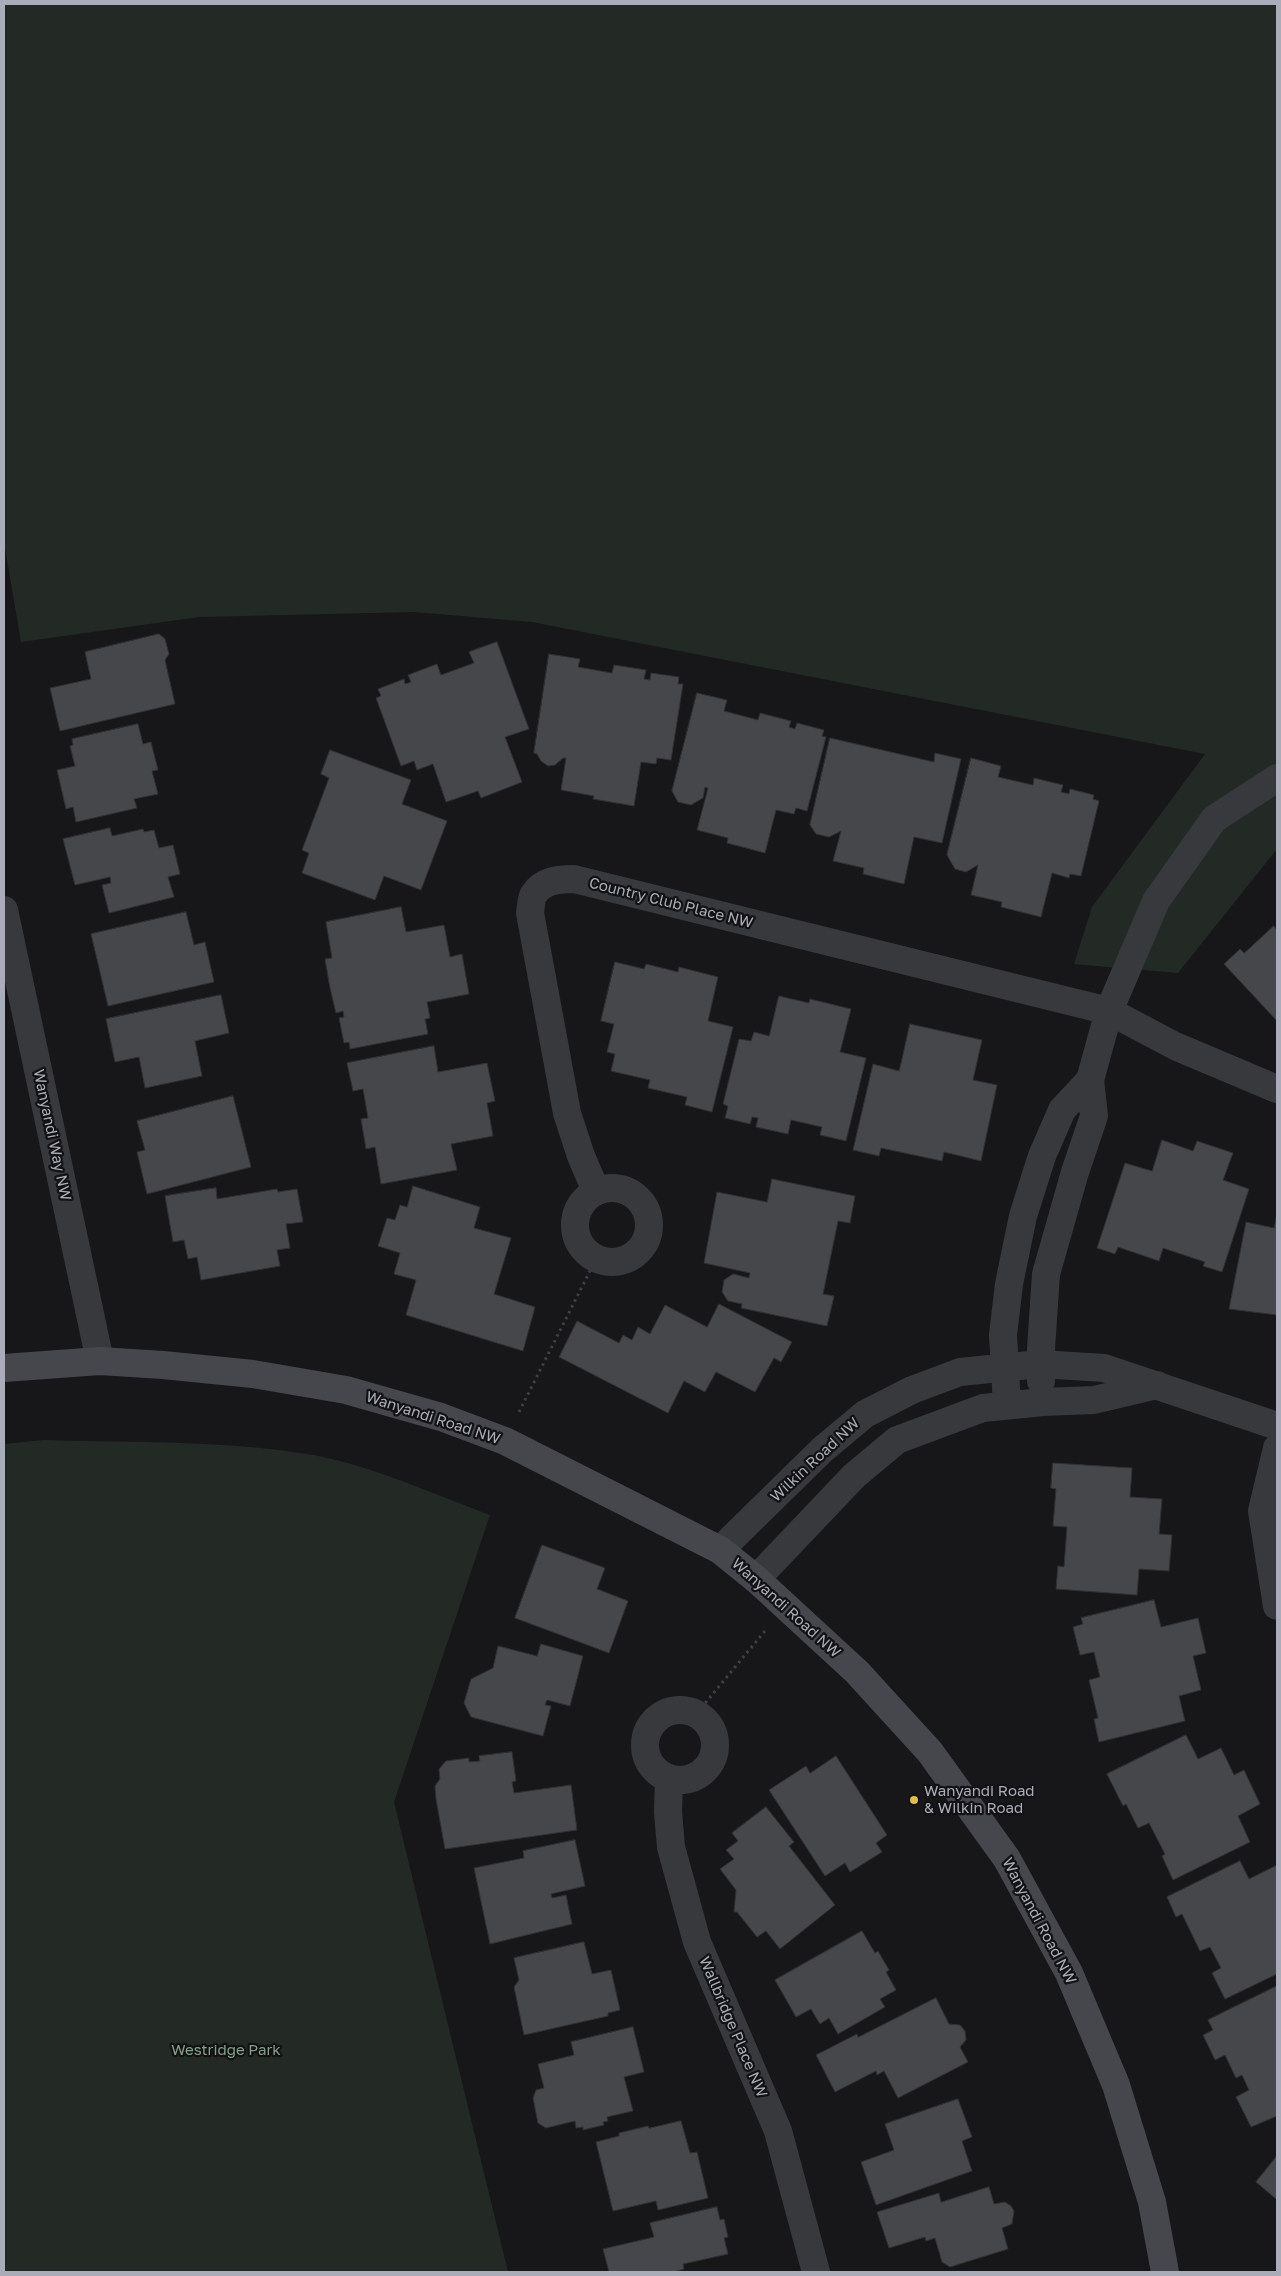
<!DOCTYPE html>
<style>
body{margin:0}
#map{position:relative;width:1281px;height:2276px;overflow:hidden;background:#171719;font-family:"Golos Text",sans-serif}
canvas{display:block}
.frame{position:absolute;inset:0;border:5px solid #aaadb7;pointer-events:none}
</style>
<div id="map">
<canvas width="1281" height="2276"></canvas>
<div class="frame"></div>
</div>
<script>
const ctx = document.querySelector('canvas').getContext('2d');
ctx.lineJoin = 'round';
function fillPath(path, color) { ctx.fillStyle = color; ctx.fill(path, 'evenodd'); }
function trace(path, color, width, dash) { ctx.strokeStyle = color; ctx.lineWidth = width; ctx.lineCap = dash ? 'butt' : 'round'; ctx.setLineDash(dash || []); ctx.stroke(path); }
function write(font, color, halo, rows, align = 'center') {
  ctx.font = font + ' "Golos Text",sans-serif'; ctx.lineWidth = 4.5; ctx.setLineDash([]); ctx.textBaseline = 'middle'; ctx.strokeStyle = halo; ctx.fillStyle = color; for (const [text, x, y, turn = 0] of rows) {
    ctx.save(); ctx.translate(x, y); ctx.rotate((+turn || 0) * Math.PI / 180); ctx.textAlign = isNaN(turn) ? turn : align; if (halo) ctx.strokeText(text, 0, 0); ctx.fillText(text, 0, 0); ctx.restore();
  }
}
const green = new Path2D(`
 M4,4H1277V849L1178,973L1074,964L1092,907L1205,754L532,622L414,612L199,617L21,642L4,542Z
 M44,1440C134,1443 225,1440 313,1455C373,1466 433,1494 490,1515L394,1802L508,2272H4V1444Z`);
const building = new Path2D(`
 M159,634L165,639L169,654L165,660L175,704L60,731L50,688L91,679L85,652Z
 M497,642L529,729L505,737L522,782L481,798L478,791L446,802L433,764L417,770L414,761L401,766L376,698L381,696L378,689L404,679L405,684L411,682L408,675L437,664L441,675L474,663L469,652Z
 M549,654L580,659L578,667L612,673L614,665L646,670L644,679L650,680L651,673L679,677L678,684H683L671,760L657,758L656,764L641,762L634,806L593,799L594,796L561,790L566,758H563L555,765L548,766L541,761L537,754L534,753Z
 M697,693L727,700L724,711L758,720L760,713L791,721L789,727L795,729L797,723L824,730L822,736L826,737L807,811L796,808L794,814L776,810L765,853L727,843L728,838L697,830L708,788L705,787L703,798L691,805L678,802L672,791Z
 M138,724L143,744L151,742L158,770L152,771L158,794L134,799L137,808L76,822L73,807L66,809L57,770L75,766L70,746L73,745L72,739Z
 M830,738L934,762L935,753L961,759L942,843L914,837L904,884L863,874L864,868L833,861L841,831L829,837L816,834L810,825Z
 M330,750L411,780L402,804L447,821L421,890L384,876L375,900L302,873L309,853L302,850L329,778L321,774Z
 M971,758L1001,766L998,777L1033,785L1034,778L1063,785L1061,792L1069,794L1070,789L1094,795L1093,799L1099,801L1081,876L1070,874L1069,878L1052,873L1041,917L1001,907L1002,902L971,895L978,865L966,872L955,869L947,855Z
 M110,828L112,836L143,829L144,832L154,830L159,848L173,845L180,874L168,877L174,897L109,913L102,885L111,883L110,877L75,885L63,839Z
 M401,907L406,932L444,925L450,957L462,954L469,994L427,1002L430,1018L425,1019L428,1034L350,1049L349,1042L344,1043L339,1018L344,1017L343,1011L336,1013L330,988L325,959L332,958L326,922Z
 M186,912L194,945L205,942L214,982L108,1006L91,934Z
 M1274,926L1277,930V1021L1224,964L1240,949L1244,953Z
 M615,962L644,969L646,964L678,972L679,967L718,977L708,1021L733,1027L712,1112L685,1105L687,1097L648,1088L650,1080L611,1071L615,1054L607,1052L614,1024L601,1021Z
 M221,995L229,1033L195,1041L202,1076L145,1088L139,1057L115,1062L106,1019Z
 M779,996L809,1003L810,999L851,1009L840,1052L866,1058L846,1141L820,1135L822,1127L791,1120L788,1134L756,1127L758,1118L752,1117L750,1124L725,1118L728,1106L723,1104L739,1039L751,1041L754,1032L769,1036Z
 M910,1024L982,1040L973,1080L997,1085L981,1161L944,1152L942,1161L881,1148L879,1156L853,1150L873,1064L899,1071Z
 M434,1046L438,1072L487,1063L495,1101L487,1103L493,1136L451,1144L457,1170L381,1184L375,1147L366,1149L361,1119L368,1118L363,1089L353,1091L347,1063Z
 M233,1096L251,1167L147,1194L137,1152L145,1150L137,1121Z
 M1162,1140L1193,1151L1197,1141L1233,1153L1223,1180L1249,1189L1222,1272L1203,1266L1205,1262L1163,1248L1159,1261L1118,1247L1115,1254L1097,1248L1125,1163L1152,1171Z
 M772,1179L855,1196L850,1223L838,1221L823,1294L834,1296L827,1326L741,1308L742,1304L728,1301L722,1292L724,1280L733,1274L749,1278L750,1273L704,1263L717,1192L767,1202Z
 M413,1186L480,1207L474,1228L511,1238L494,1294L535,1307L523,1351L406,1315L416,1280L394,1274L400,1253L378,1246L387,1218L395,1220L400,1205L407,1207Z
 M216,1188L217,1199L277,1189L278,1192L297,1189L303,1222L286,1224L290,1248L277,1250L280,1266L201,1280L197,1257L188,1259L184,1240L173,1242L165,1196Z
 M1277,1212V1315L1229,1309L1246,1222L1274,1228Z
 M719,1304L792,1342L781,1362L774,1358L755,1392L716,1372L705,1392L684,1381L668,1413L559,1357L577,1321L619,1343L623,1335L632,1340L638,1327L650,1334L665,1305L707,1327Z
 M1053,1463L1132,1468L1130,1497L1162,1499L1159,1534L1172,1535L1169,1571L1139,1569L1137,1595L1056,1589L1058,1566L1064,1567L1067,1527L1053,1526L1056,1489L1051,1488Z
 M542,1545L605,1568L597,1589L628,1601L609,1653L515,1618Z
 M1154,1600L1161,1627L1198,1618L1206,1653L1193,1656L1201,1690L1179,1696L1185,1721L1099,1742L1094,1719L1098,1718L1089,1680L1100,1677L1094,1652L1080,1655L1073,1627L1083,1624L1081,1618Z
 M541,1644L583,1656L570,1706L547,1700L545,1705L551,1706L543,1736L471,1717L464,1703L471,1679L493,1668L498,1646L537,1656Z
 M1186,1735L1198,1759L1221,1748L1234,1775L1244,1770L1260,1804L1238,1816L1250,1842L1173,1880L1162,1856L1165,1854L1149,1823L1138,1828L1126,1804L1123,1806L1107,1774Z
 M512,1752L516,1781L512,1782L514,1793L571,1785L577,1830L445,1849L436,1799L435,1786L440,1779L439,1769L446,1761L469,1758V1762L480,1761L479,1756Z
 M836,1756L887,1835L876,1843L882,1852L850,1872L845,1863L825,1876L769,1790L806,1766L810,1773Z
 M766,1807L794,1842L789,1846L835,1905L780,1949L766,1931L757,1937L737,1912H734L736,1890L720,1869L734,1859L726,1850L738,1841L732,1833Z
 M575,1840L585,1886L551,1894L552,1898L566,1895L572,1924L490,1944L474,1868L524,1858L523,1851Z
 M1240,1861L1249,1879L1277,1865V1974L1225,1999L1212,1973L1221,1968L1210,1947L1200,1951L1182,1914L1176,1917L1167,1897Z
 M862,1931L875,1953L878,1951L889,1970L886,1972L896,1990L880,1999L885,2007L838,2034L829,2018L820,2024L811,2009L796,2017L775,1980Z
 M584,1942L592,1974L611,1970L620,2010L608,2013V2016L524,2035L514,1987L519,1980L514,1958Z
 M1277,1986V2116L1251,2127L1236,2097L1249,2090L1242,2075L1236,2078L1225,2055L1215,2060L1203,2035L1213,2030L1208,2020Z
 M936,1998L949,2024L960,2025L965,2031L966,2040L960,2047L968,2062L898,2098L884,2071L877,2075L876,2071L835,2092L816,2055L857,2034L858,2037Z
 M633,2027L644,2072L624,2077L633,2111L607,2117L608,2121L603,2122L604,2125L583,2130V2127L576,2128L575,2121L546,2128L538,2123L533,2098L536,2090L544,2088L538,2064L574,2055L571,2042Z
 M958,2099L972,2137L962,2141L972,2171L876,2205L861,2162L894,2150L885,2124Z
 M681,2121L690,2153L697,2152L708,2198L658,2210L656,2201L613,2211L596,2142L619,2136V2133L648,2126L649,2128Z
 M1277,2156V2197L1276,2199L1256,2182Z
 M989,2187L994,2204L1005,2202L1011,2206L1014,2211L1012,2224L1002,2228L1008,2249L950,2267L942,2262L935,2238L926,2241L925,2237L889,2248L877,2212L939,2193L941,2202Z
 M717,2207L720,2220L724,2219L728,2237L724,2238L728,2254L683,2264L684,2269L673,2272H609L603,2249L654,2237L650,2223Z`);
const path = new Path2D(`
 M519,1412L596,1259
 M697,1713L765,1631`);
const street = new Path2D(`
 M4,910L100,1361
 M575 1225a37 37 0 1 1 74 0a37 37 0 1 1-74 0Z
 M596,1191L581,1156L567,1113L530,913C531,907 531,898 534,894C543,880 560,879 574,879L1109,1011L1175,1046L1277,1089
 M1041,1381L1040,1364L1046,1274L1075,1172L1094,1116L1090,1080
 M1007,1405L1003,1335L1009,1284L1023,1216L1042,1156L1062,1110L1090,1080L1109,1011L1156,901L1214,819L1277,778
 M1277,1448L1262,1511L1277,1606
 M720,1550L822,1450L865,1414L912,1390L960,1372L1040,1364L1104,1368L1277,1426
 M756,1579L854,1476L897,1440L983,1408L1043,1402L1094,1400L1157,1385
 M645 1745a35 35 0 1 1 70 0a35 35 0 1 1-70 0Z
 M669,1778L668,1812L671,1847L697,1942L778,2131L816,2272`);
const secondary = new Path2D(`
 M4,1368L100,1361L163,1365L253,1374L346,1390L441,1417L505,1441L720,1550L756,1579L857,1672L930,1752L1007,1859L1069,1973L1116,2085L1152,2202L1165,2272`);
const markers = [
 [914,1800,5,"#e1bc46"]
];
const streetNames = [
 ["Country Club Place NW",671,903,14],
 ["Wanyandi Way NW",52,1135,78],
 ["Wanyandi Road NW",433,1418,18],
 ["Wilkin Road NW",815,1460,-43],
 ["Wanyandi Road NW",786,1608,42],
 ["Wanyandi Road NW",1039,1921,62],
 ["Wallbridge Place NW",733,2027,67]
];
const poiNames = [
 ["Wanyandi Road",924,1791],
 ["& Wilkin Road",924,1808]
];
const parkNames = [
 ["Westridge Park",226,2050]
];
fillPath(green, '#232a25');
fillPath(building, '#46474b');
trace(building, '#313134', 1);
trace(path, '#3e3f44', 3, [2.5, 4]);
trace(street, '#38393d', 28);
trace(secondary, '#46474d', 28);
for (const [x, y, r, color] of markers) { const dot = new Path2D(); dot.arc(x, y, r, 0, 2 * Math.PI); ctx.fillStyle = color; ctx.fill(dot); trace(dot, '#121214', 2); }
write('15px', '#aaadb7', '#121214', streetNames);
write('15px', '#aaadb7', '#121214', poiNames, 'left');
write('15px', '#83a088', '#121214', parkNames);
</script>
